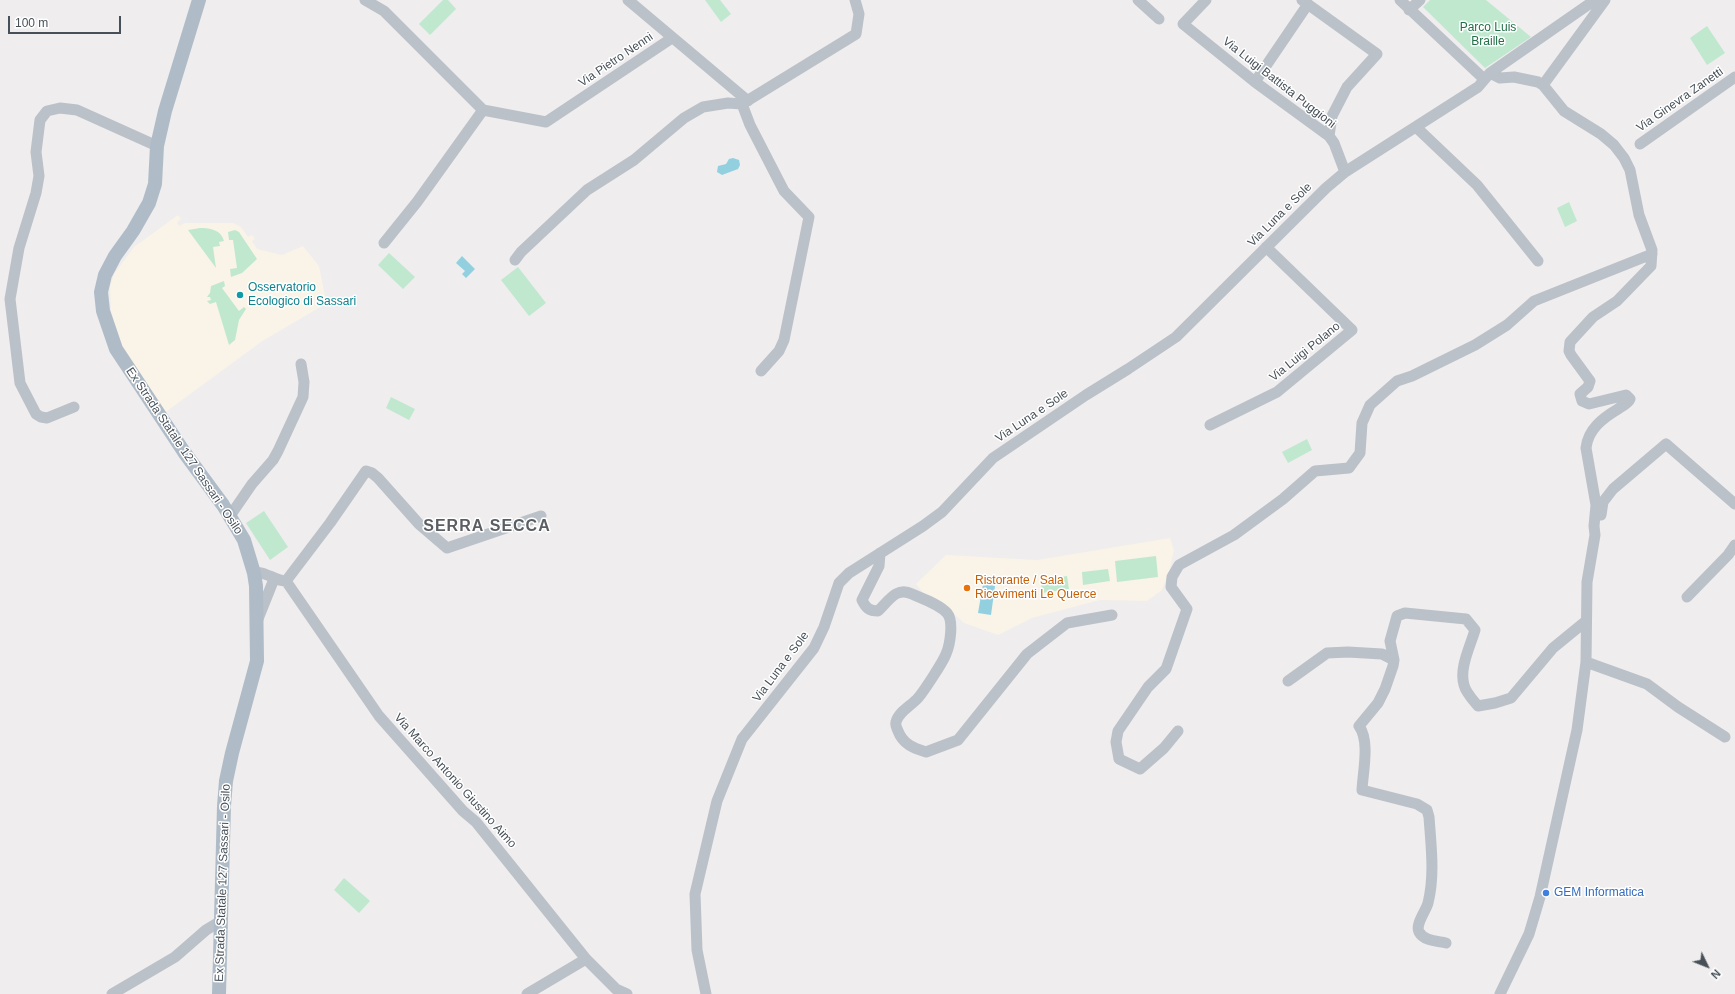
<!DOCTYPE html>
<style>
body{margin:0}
#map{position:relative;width:1735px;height:994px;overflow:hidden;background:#efeded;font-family:Helvetica,sans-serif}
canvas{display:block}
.north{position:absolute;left:1687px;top:946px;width:40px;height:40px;-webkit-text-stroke:3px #fff;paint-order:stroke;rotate:133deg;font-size:11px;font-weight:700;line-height:16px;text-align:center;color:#475058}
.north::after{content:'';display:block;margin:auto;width:14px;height:18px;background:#475058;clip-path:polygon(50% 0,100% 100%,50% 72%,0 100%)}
.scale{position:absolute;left:8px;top:16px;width:113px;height:18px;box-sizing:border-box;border:2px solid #475058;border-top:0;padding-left:5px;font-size:12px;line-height:14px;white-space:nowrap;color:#475058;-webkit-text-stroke:3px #fff;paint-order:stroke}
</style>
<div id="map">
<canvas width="1735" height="994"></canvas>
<div class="north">N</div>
<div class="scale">100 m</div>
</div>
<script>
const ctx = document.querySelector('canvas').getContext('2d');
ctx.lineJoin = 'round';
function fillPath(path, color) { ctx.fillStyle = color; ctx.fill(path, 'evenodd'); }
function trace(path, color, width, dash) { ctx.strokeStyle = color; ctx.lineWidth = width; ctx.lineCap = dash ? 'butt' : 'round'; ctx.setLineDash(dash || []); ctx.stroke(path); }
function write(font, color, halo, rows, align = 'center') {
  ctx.font = font + ' Helvetica,sans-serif'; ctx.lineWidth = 3; ctx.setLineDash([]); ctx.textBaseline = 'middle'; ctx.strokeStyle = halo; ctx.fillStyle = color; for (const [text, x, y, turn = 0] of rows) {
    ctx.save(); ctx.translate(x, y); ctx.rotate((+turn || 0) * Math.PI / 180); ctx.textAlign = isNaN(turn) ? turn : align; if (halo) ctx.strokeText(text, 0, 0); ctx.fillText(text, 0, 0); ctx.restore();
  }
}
const commercial = new Path2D(`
 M178,215L181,219L177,222L179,226L185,223H233L241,227L248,237L252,235L255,239L252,241L257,249L282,255L303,246L319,266L325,296L322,306L261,342L163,414L123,351L111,311L110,287L114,274L134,247Z
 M1170,538L1174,550L1169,572L1162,590L1147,601L1100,600L1032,618L998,635L964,623L953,613L928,598L916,584L946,555L1037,560Z`);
const green = new Path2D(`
 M443,0H448L456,9L430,35L419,24Z
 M705,0H720L731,14L721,22Z
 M1430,0H1486L1531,37L1485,68L1423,7Z
 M1707,26L1725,53L1707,65L1690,38Z
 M1569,202L1577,221L1565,227L1557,208Z
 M200,228C211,228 221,230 224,241L219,242L220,246L213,247L216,268L188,230Z
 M235,230L239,232L257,259L242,273L231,277L230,269L237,268L233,240H229L228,232Z
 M389,253L415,277L403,289L378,265Z
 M518,267L546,303L529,316L501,280Z
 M224,281L225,286L222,288L239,311L244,307L246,309L239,320L235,340L229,345L216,302L210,304L207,301L211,300L210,297H207L210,293L211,286Z
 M391,397L415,409L409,420L386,408Z
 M1307,439L1312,450L1288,463L1282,452Z
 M264,511L288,547L270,560L246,523Z
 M1156,556L1158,577L1117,582L1115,561Z
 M1108,569L1110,581L1083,585L1082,572Z
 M1067,576L1069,589L1042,593L1041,580Z
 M344,878L370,901L359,913L334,890Z`);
const water = new Path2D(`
 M733,158L739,160L740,165L738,169L722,175L717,172L718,166L726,164L729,159Z
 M462,256L475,269L466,278L462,274L465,271L456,263Z
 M983,584L995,586L991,615L978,613Z`);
const minor = new Path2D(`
 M365,0L384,11L483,110L546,122L672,38
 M628,0L748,101
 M1138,0L1159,19
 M1206,0L1183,24L1255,82L1329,136L1334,143L1345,172
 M1302,0L1377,54L1347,87L1332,116L1329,136
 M1400,0L1484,79
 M1409,10L1420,0
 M1490,73L1500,78L1514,77L1538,82L1543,85L1564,111L1601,134L1614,145L1624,158L1630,170L1639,215L1652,250L1651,266L1617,301L1593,317L1570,342L1569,351L1571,355L1590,381L1588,387L1580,394L1582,401L1589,404L1626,395L1630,399C1628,404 1622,406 1618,409C1603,418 1588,429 1586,448L1596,505L1594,526L1595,535L1587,582L1586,662L1577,730L1540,897L1529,934L1500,994
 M1255,82L1308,4
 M1543,85L1605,0
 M1417,128L1477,185L1538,261
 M1640,144L1735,77
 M384,243L417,202L483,110
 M515,260L521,252L587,190L634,160L684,118L703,107L728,103L742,104
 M761,371L779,351L784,340L809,217L784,191L750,125L742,104L856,34L859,14L855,0
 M74,407L47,418L41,417L36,414L20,383L10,299L19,248L36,193L39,176L36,152L40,120L47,111L60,108L77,110L157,146
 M1210,425L1277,392L1352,330L1266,247
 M1601,515L1603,502L1613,489L1666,444L1735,504
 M230,516L252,484L273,460L278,451L303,397L304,382L301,364
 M880,553L879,566L862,600C866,608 869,611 878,611C888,602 896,586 912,594C923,599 939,604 947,613C954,621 950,645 946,654C943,662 924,691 918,698C912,705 898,712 896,722C895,726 897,728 898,731C903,744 913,748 926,752L958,740L1027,654L1067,623L1112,615
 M254,573C264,570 275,581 286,581L379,716L463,811L476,822L586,959L616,989L627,994
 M286,581L330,523L366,471L372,473L378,478L419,524L447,548L541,516
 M1687,597L1728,555L1735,545
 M258,619L274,579
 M1586,662L1647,684L1678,707L1725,737
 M1288,681L1327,653L1348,652L1382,654L1394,660
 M1178,731L1164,748L1140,769L1119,759L1116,742L1118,731L1148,687L1166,669L1187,609L1171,587L1172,577L1179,565L1234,535L1283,499L1315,471L1349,468L1360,453L1362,423L1370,405L1397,381L1412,376L1475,345L1507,325L1534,301L1652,254
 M1446,943C1437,941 1424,941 1419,932C1415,924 1426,911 1428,903C1435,875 1431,846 1429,817L1427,810L1417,804L1362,790C1363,771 1370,741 1359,726L1378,703L1385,689L1393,666L1394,660L1390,641L1397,616L1405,613L1466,619L1475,630C1470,647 1459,668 1464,685C1466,693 1473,700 1478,706L1495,703L1511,698L1553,648L1586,621
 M112,994L175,957L206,930L221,921
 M527,994L586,959
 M706,994L697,950L695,894L717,801L742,739L814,648L824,627L839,583L849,573L923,526L942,512L993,458L1086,395L1128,369L1176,337L1326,188L1345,172L1478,87L1490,73L1595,0`);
const major = new Path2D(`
 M199,0L165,111L157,146L155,184L149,203L133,231L115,256L105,275L101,292L103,311L116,349L184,452L223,505L244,540L254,573L256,586L257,661L232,753L226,781L224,806L219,994`);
const markers = [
 [240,295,4,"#0f9aa8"],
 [967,588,4,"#e8710a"],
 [1546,893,4,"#3f7fe0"]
];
const parkNames = [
 ["Parco Luis",1488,28],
 ["Braille",1488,42]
];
const streetNames = [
 ["Via Pietro Nenni",616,60,-34],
 ["Via Luigi Battista Puggioni",1279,83,38],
 ["Via Ginevra Zanetti",1680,100,-35],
 ["Via Luna e Sole",1280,215,-45],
 ["Via Luigi Polano",1305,352,-39],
 ["Via Luna e Sole",1032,416,-34],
 ["Ex Strada Statale 127 Sassari - Osilo",184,451,56],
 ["Via Luna e Sole",781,667,-53],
 ["Via Marco Antonio Giustino Aimo",455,781,48],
 ["Ex Strada Statale 127 Sassari - Osilo",223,883,-88]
];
const cultureNames = [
 ["Osservatorio",248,288],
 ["Ecologico di Sassari",248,302]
];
const foodNames = [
 ["Ristorante / Sala",975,581],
 ["Ricevimenti Le Querce",975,595]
];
const shopNames = [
 ["GEM Informatica",1554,893]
];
const districtNames = [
 ["SERRA SECCA",487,527]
];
fillPath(commercial, '#f9f4e7');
fillPath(green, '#c0e8cf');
fillPath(water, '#92d0e0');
trace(minor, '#bac1c8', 11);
trace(major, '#afbcc8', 14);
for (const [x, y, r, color] of markers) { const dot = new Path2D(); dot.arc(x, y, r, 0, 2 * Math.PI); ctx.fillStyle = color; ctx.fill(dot); trace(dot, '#fff', 1.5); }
write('12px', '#226f48', '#fff', parkNames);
write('12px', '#475058', '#fff', streetNames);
write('12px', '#0d838f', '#fff', cultureNames, 'left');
write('12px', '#c56008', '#fff', foodNames, 'left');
write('12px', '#366cbe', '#fff', shopNames, 'left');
ctx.letterSpacing = '1px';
write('bold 16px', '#5a5d61', '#fff', districtNames);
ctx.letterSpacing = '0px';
</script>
